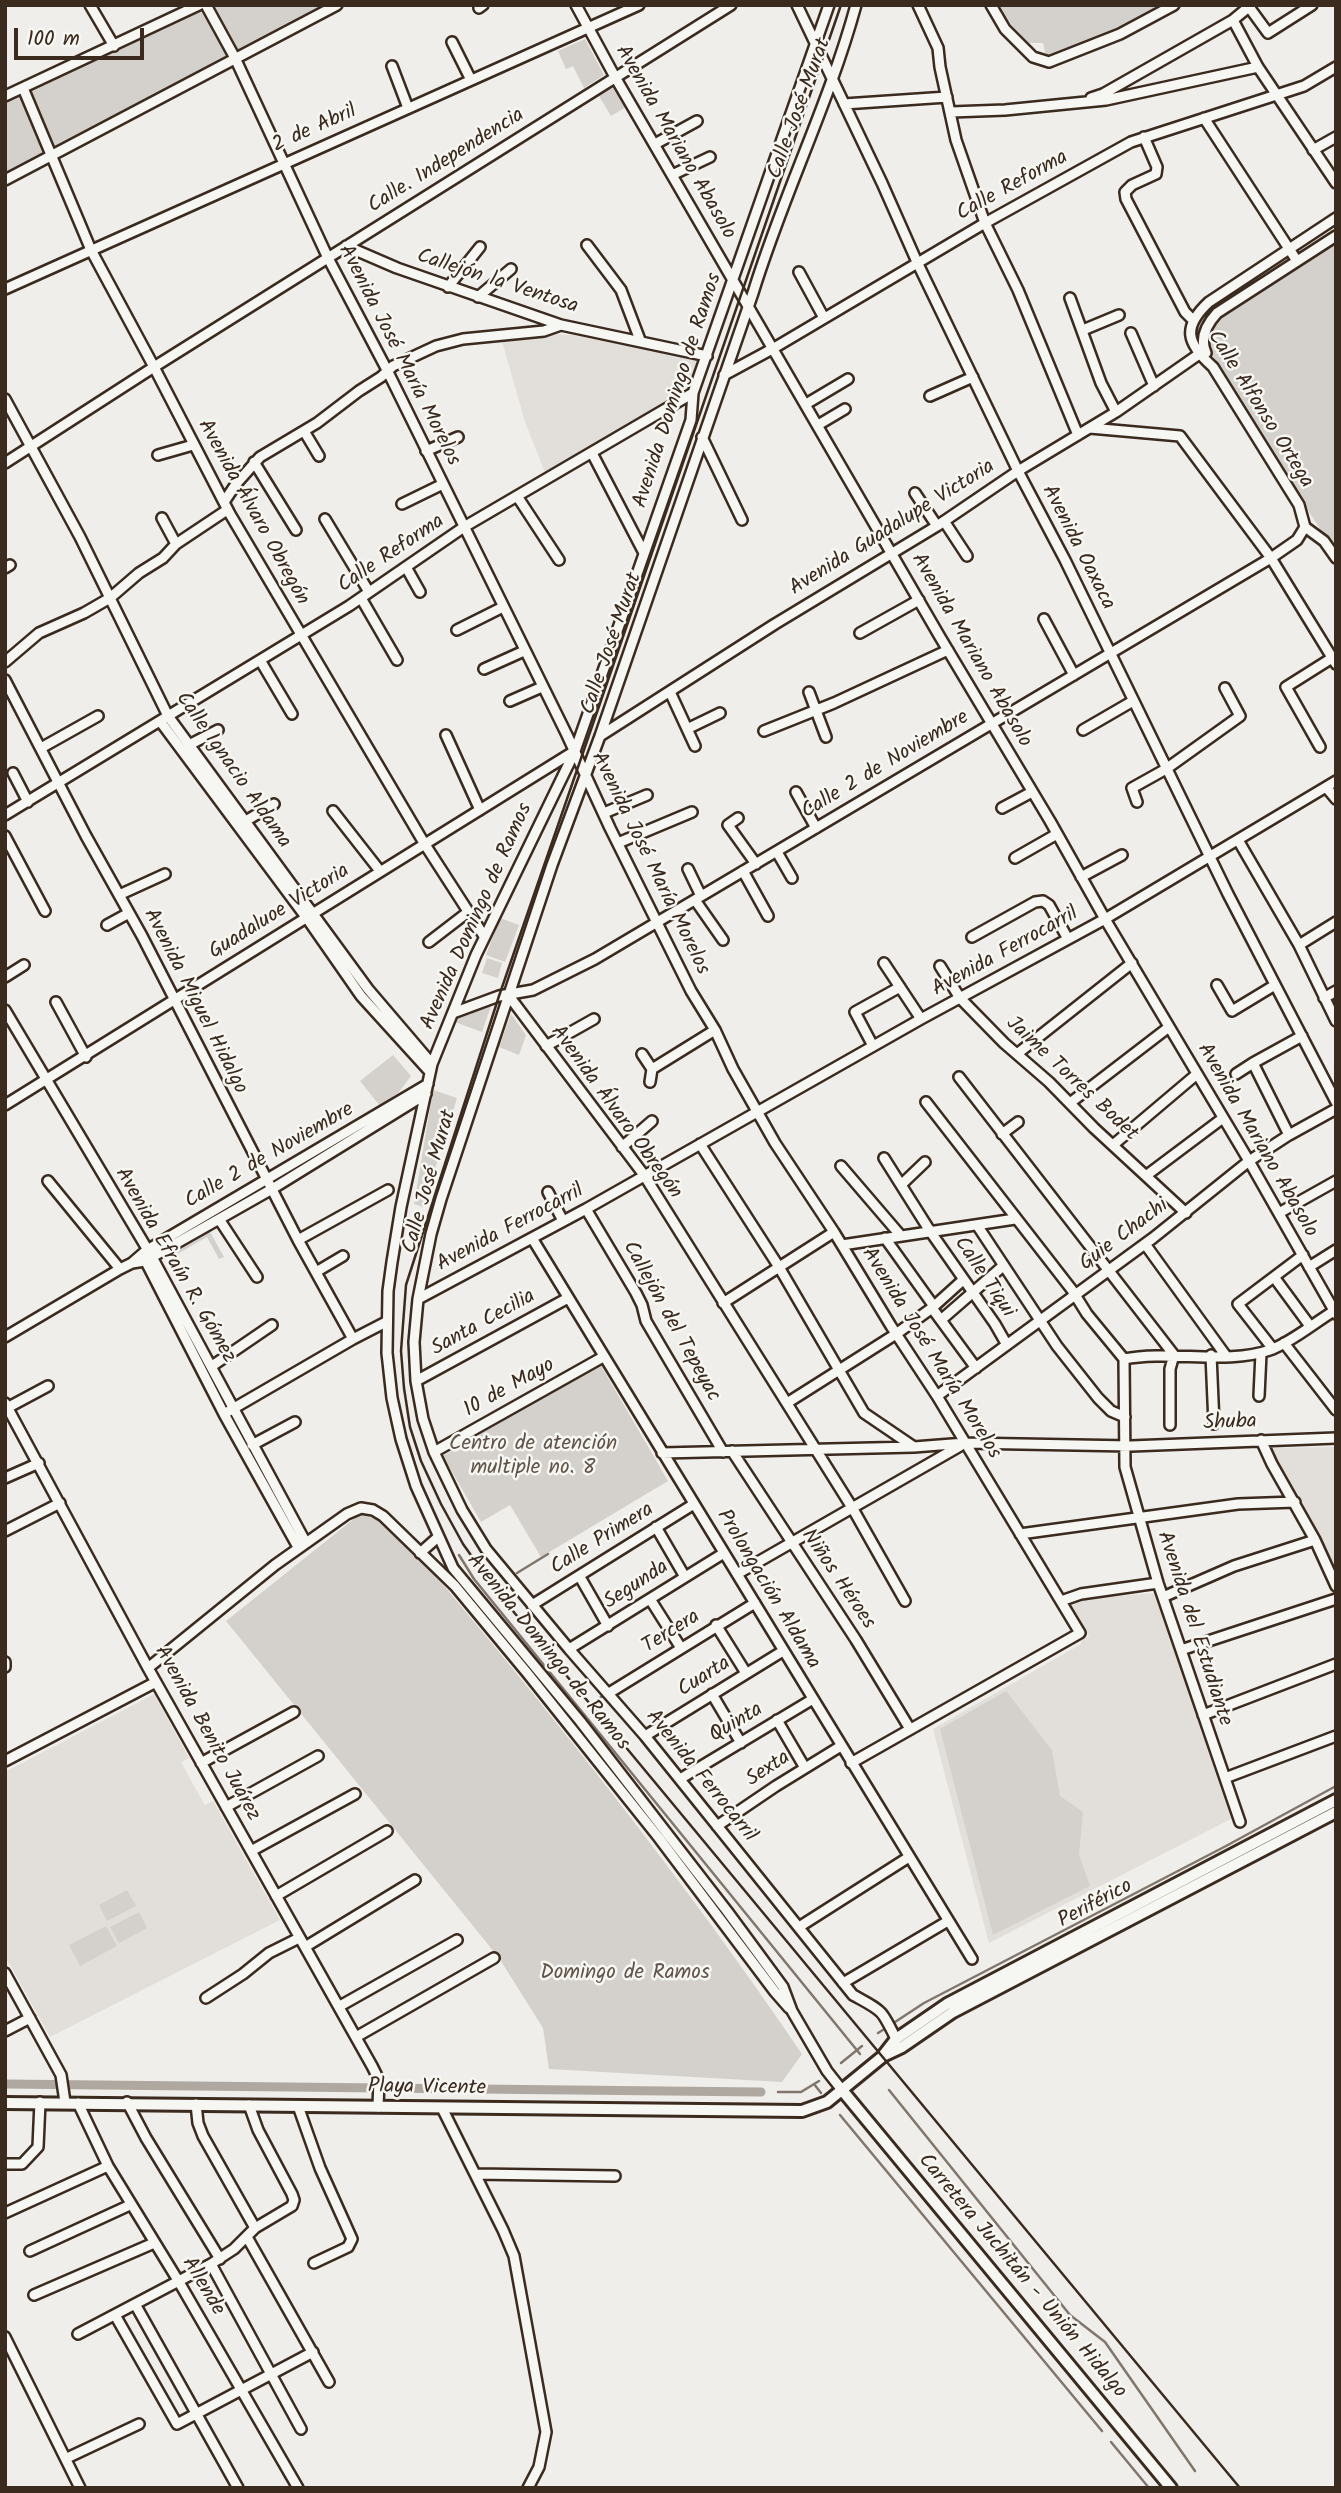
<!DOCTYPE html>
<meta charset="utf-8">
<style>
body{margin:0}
#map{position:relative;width:1341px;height:2493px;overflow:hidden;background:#efeeea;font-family:Kalam,sans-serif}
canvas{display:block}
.frame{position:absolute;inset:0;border:7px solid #3b2a1e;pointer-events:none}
.scale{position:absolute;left:14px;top:28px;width:130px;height:32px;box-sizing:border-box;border:4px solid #3b2a1e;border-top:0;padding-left:9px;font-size:21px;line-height:24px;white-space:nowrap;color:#3b2a1e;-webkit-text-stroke:5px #f6f6f2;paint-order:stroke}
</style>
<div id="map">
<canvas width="1341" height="2493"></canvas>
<div class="frame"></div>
<div class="scale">100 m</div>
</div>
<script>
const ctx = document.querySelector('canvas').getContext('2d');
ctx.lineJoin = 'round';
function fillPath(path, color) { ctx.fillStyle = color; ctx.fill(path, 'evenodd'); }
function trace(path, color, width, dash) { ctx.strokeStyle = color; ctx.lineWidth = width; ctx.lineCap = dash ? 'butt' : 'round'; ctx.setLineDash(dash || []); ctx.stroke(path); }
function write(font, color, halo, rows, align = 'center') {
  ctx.font = font + ' Kalam,sans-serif'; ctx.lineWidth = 5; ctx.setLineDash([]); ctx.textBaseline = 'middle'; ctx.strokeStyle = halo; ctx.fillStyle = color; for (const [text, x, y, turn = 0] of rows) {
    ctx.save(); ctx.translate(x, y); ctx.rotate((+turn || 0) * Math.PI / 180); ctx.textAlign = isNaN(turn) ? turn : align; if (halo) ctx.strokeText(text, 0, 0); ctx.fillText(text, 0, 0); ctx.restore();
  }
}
const built = new Path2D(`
 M548,334L573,335L698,360V367L684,392L546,475L525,422L501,338Z
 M1336,1447V1572L1268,1448Z
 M1154,1593L1231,1819L989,1943L933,1729L1081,1644V1641L1089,1636L1069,1604L1074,1600Z
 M154,1694L189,1758L181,1762L193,1784L205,1805L213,1801L280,1920L50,2037L5,1956V1772Z`);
const green = new Path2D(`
 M199,5H338L5,180V96Z
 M998,5H1169L1124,33L1046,56L1043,43H1029L1003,16Z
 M585,39L604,75L584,88L573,66L566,69L558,51Z
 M614,87L626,107L611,116L599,96Z
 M1336,236V554L1203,346L1217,313Z
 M500,918L519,925L505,962L486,955Z
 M487,958L502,963L498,978L482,973Z
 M491,1006L482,1032L455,1022L457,1017Z
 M511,1014L526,1035L519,1055L499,1047Z
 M393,1055L411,1076L399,1092L380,1106L360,1081Z
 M433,1090L457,1098L423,1207L414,1204Z
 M209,1230L224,1257L219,1259L207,1237L174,1256L171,1251Z
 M600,1364L668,1481L541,1557L510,1505L481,1522L443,1456Z
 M360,1514L385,1522L425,1563C558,1721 686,1883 802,2054L782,2082L549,2069L543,2028L499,1958L226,1621Z
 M1006,1691L1052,1750L1060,1796L1083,1812L1079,1855L1090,1886L993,1935L940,1729Z
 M127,1890L136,1906L107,1921L99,1905Z
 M139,1912L147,1928L119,1943L110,1927Z
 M106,1926L117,1946L80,1966L69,1945Z`);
const stream = new Path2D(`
 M712,358H713
 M459,1555L474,1579L860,2054
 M517,1573L548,1554
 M597,1701L601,1697
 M892,2024L924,2003L1226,1846L1336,1786
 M878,2033L886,2028
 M841,2063L862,2046
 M814,2084L821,2093
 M889,2090L1070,2315L1105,2342L1195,2471
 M778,2092H801L819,2081
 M840,2115L1102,2431
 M1111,2442L1149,2488`);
const canal = new Path2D(`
 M5,2084L761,2092`);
const minor = new Path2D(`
 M90,5L114,46
 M206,5L235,58L328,258L387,370L567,735L610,828L691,991L715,1030L733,1069L775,1143L834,1232L891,1326L937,1396L1080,1633L851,1763
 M576,5L615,77L940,637L1050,821L1105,919L1249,1161L1336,1314
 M797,5L882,183L917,262L1018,471L1065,560L1228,894L1336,1102
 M829,5L693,393L691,420L575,751L476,955L432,1064L401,1207L392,1262L388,1291L387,1353L392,1398L401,1439L416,1486L453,1568L580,1721L727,1911L783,1987L792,2011L827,2071L842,2090
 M856,5C829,104 783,195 753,293L600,736L552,865L441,1199L431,1234L418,1299L414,1342L416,1381L423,1419L434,1452L462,1510L486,1549L569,1649L645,1736L853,1995C882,2011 881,2008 896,2039
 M918,5L938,48L940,67L956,140L985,223L1018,290L1078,435
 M991,5L1005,29L1033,57L1049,62L1120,34L1174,5
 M1249,7L1268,33L1312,5
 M479,8L483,5
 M1233,20L1258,67L1336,183
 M452,42L471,80
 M392,66L408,108
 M23,88L91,250L154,367L230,514L424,843L484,936
 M5,96L199,5
 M1091,98L1103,94L1233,20L1251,5
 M844,104L947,97
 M951,112L1005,110L1106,100L1258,67
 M1204,118L1297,261
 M1144,137L1157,167L1156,174L1132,185L1125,192L1126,199L1185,312L1193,320
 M655,144L697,121
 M1313,150L1336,137
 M672,175L710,157
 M5,180L337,5
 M587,245L621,290L640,340
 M346,246L397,268L561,325L707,356
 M799,272L824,318
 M448,287L480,247
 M5,289L639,5
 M478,297L511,269
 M1070,298L1101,383L1116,412
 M1083,330L1119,315
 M1131,333L1154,386
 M1206,353C1199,338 1207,324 1217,313L1336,236
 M724,375L774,348L985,223L1131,142L1304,86L1336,67
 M930,396L973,377
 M5,399L80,537L168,716L368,989L432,1064
 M806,404L848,379
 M818,425L845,409
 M1090,428L1180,436L1271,558L1336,664
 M304,431L319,456
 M702,437L742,520
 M426,451L458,437
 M592,453L644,553
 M158,455L193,445
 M254,462L296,530
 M5,463L154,367L731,5
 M915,493L937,526
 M517,496L559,560
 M224,502L236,484L260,457L317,423L359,391L381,377L393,366L436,346L463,339L544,331L561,325
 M402,504L443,484
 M162,518L176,544
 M325,519L369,592
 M944,521L967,556
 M1305,527L1299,505L1213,367C1186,343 1182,327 1209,302L1336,218
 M1305,527L1324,541L1336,558
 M406,567L420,592
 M5,568L10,565
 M361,598L397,660
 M1044,619L1074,675
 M457,630L503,607
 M860,633L919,600
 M260,660L292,714
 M5,662L39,633L84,613L110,598L139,573L163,558L176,544L227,510
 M484,669L524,651
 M5,680L86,836L142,936L298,1240L353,1339
 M670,692L695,746
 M809,692L826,737
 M510,701L542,687
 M160,721L306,917L361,996L430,1072
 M687,729L720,713
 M1083,730L1133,701
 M764,731L834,703L948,650
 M446,735L480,810
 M600,736L775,624L937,526L1018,471L1116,412L1205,350
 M189,745L218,730
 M1320,747L1286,687L1332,658
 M41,748L98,716
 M13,773L28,802
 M1326,787L1336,799
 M796,792L816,828
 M1137,802L1132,788L1166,769L1240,716L1225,688
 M1002,808L1032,792
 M333,811L380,871
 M604,813L647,795
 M5,815L349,606L464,527L693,393
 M738,818L728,825L756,864
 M244,822L274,804
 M5,836L45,911
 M1238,840L1299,945L1336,1021
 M618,843L692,812
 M777,852L792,878
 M1015,858L1057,834
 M688,869L701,896
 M743,871L768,916
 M1081,877L1122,855
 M119,895L165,874
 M695,900L723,940
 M107,925L129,913
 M972,937L1035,902L1043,901L1049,905L1068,939
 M429,942L468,912
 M1299,945L1336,922
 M884,963L921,1019
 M940,966L960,998L1004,1043L1049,1082L1094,1128L1186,1213
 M5,977L24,965
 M1217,985L1232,1011L1275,985
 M509,996L644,1175L853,1509L905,1601
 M1324,998L1336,991
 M56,1002L86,1057
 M5,1010L152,1257L306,1543
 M453,1013L499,996L533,990L595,959L1271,558L1297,540L1305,527
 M546,1046L594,1019
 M873,1046L855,1012L900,987
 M642,1054L652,1069L715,1030
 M1017,1054L1132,963
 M1236,1074L1253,1063
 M959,1077L1174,1355L1170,1369V1425
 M650,1082L652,1069
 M926,1102L1072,1290L1087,1314L1124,1359L1125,1467L1158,1583L1240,1822
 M1070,1103L1169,1027
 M5,1105L573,752
 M1002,1134L1018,1122
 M1289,1135L1253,1063L1302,1036
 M700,1144L779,1267L864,1413L914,1447
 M1113,1145L1197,1074
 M622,1147L652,1121
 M884,1158L930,1231L995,1324L1007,1345
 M841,1166L901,1236
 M1147,1175L1223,1118
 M48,1181L120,1269
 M901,1185L925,1162
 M548,1192L563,1221
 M586,1209L636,1293L642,1305L646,1321L723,1452
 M1279,1213L1336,1181
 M219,1219L257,1277
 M977,1225L1057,1346L1098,1398L1111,1411L1125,1417
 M532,1238L972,1959
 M885,1238L933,1305
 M298,1240L388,1190
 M1145,1244L1226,1356
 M842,1245L1015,1219
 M144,1258L224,1414L298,1547
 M132,1263L147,1250L428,1084
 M1309,1267L1336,1250
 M316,1272L343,1256
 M1274,1277L1310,1326
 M418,1299L586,1209L921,1019L1105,919L1336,781
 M723,1303L834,1232
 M932,1308L976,1368
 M941,1320L1003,1266
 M5,1337L120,1269L132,1263L145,1261L272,1189L426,1094
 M1284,1343L1336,1410
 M1273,1349L1238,1304L1303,1255
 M1211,1355L1214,1424
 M1124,1359C1170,1350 1227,1365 1270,1350C1292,1342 1314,1323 1334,1311
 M212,1366L272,1325
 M416,1381L568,1298
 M937,1396L1153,1238L1249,1161L1289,1135L1336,1109
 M1259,1396L1261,1353
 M5,1403L148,1668L372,2066L379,2080L378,2107
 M787,1403L896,1334L932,1308L963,1280
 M7,1408L48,1386
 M229,1411L353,1339L386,1322
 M1261,1440L1272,1464L1315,1540L1336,1586
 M252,1445L295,1422
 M732,1451L856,1640L910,1729
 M434,1452L603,1357
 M662,1453L914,1447L965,1443L1131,1446L1336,1438
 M5,1478L39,1463
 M656,1527L685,1577
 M5,1531L60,1503
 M1020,1534L1238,1504L1295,1502
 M420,1553L438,1537
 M737,1574L960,1446
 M580,1577L608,1626
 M1163,1597L1234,1566L1315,1540
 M650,1599L681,1648
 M1061,1601L1081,1594L1158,1583
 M532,1605L694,1504
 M716,1625L746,1673
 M569,1649L724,1553
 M1181,1650L1336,1599
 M5,1662V1667
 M148,1668L275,1565L347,1514L361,1508L373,1510L383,1516L455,1586L528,1674L659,1838L775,1992L789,2008
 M609,1693L755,1603
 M712,1694L741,1743
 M1203,1715L1336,1664
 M777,1720L805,1768
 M645,1736L783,1651
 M5,1761L156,1682
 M201,1763L294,1712
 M1225,1778L1336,1736
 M680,1779L813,1699
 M226,1807L318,1756
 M717,1826L776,1786L841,1746
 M251,1851L355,1794
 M276,1896L387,1831
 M799,1927L909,1857
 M305,1947L415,1880
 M5,1973L61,2075L65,2102
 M843,1983L948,1921
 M206,1998L243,1974L269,1953L299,1938
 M340,2006L457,1940
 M5,2031L30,2018
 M356,2037L494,1958
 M127,2102L146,2138L220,2259
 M78,2103L108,2166L179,2282L298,2488
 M196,2104L198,2123L203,2136L255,2228
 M298,2106L320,2168L352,2239L348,2247L314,2263
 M442,2108L503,2230L514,2256L546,2432L539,2467L528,2488
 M5,2164H22L38,2147L40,2102
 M475,2174L615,2176
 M5,2213L108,2166
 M247,2237L329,2382
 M30,2251L130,2205
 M211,2264L301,2429
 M34,2295L154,2243
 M135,2304L238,2488
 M115,2315L177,2424L313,2352
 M78,2334L211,2264L234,2249L255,2228L292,2206L294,2200L292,2194L258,2130L249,2105
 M5,2337L80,2488
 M67,2458L139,2424`);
const major = new Path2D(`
 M885,2055L902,2047L953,2012L1336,1812
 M842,2090L1171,2488
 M5,2103L802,2111L827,2102L882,2057L896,2039L947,2004L1336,1800`);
const rail = new Path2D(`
 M841,5L499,996L406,1285L401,1351L404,1388L410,1427L421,1461L441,1504L463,1544L498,1593L1240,2488`);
const streetNames = [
 ["Calle José Murat",801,109,-70],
 ["2 de Abril",315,130,-24],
 ["Avenida Mariano Abasolo",674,143,60],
 ["Calle. Independencia",447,162,-32],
 ["Calle Reforma",1013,187,-29],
 ["Callejón la Ventosa",497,283,18],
 ["Avenida José María Morelos",398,356,63],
 ["Avenida Domingo de Ramos",679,391,-72],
 ["Calle Alfonso Ortega",1259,410,58],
 ["Avenida Álvaro Obregón",252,513,61],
 ["Avenida Guadalupe Victoria",893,529,-32],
 ["Avenida Oaxaca",1077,548,63],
 ["Calle Reforma",392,555,-34],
 ["Calle José Murat",613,644,-71],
 ["Avenida Mariano Abasolo",970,651,60],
 ["Calle 2 de Noviembre",886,766,-31],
 ["Calle Ignacio Aldama",232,771,55],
 ["Avenida José María Morelos",649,864,64],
 ["Guadaluoe Victoria",280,913,-32],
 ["Avenida Domingo de Ramos",478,917,-66],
 ["Avenida Ferrocarril",1006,953,-29],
 ["Avenida Miguel Hidalgo",194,1002,63],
 ["Jaime Torres Bodet",1071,1080,43],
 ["Avenida Álvaro Obregón",615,1113,54],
 ["Avenida Mariano Abasolo",1256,1141,60],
 ["Calle 2 de Noviembre",270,1157,-30],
 ["Calle José Murat",431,1182,-74],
 ["Avenida Ferrocarril",511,1229,-28],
 ["Guie Chachi",1125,1236,-37],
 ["Avenida Efraín R. Gómez",174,1266,60],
 ["Calle Tiqui",983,1278,56],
 ["Callejón del Tepeyac",670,1322,61],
 ["Santa Cecilia",484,1324,-29],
 ["Avenida José María Morelos",930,1354,58],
 ["10 de Mayo",510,1389,-29],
 ["Shuba",1230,1424,-2],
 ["Calle Primera",603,1540,-32],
 ["Niños Héroes",837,1580,56],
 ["Segunda",637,1586,-33],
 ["Prolongación Aldama",767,1590,59],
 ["Avenida del Estudiante",1193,1629,72],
 ["Tercera",672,1633,-32],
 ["Avenida Domingo de Ramos",547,1653,51],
 ["Cuarta",705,1678,-32],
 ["Quinta",737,1724,-31],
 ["Avenida Benito Juárez",206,1734,61],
 ["Sexta",769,1770,-33],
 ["Avenida Ferrocarril",700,1777,51],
 ["Periférico",1096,1905,-28],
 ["Playa Vicente",427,2089,1],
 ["Carretera Juchitán - Unión Hidalgo",1021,2277,50],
 ["Allende",202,2287,59]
];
const parkNames = [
 ["Centro de atención",533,1445],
 ["multiple no. 8",533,1469],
 ["Domingo de Ramos",625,1974]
];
fillPath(built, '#e2dfdb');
fillPath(green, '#d4d1cc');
trace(stream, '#81766d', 2.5);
trace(canal, '#afa8a1', 9);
trace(minor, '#3b2a1e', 14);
trace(major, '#3b2a1e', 16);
trace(minor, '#f6f6f2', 9);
trace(major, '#f6f6f2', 10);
trace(rail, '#3b2a1e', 2.5);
write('21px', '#3b2a1e', '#f6f6f2', streetNames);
write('21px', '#61544a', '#f6f6f2', parkNames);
</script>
